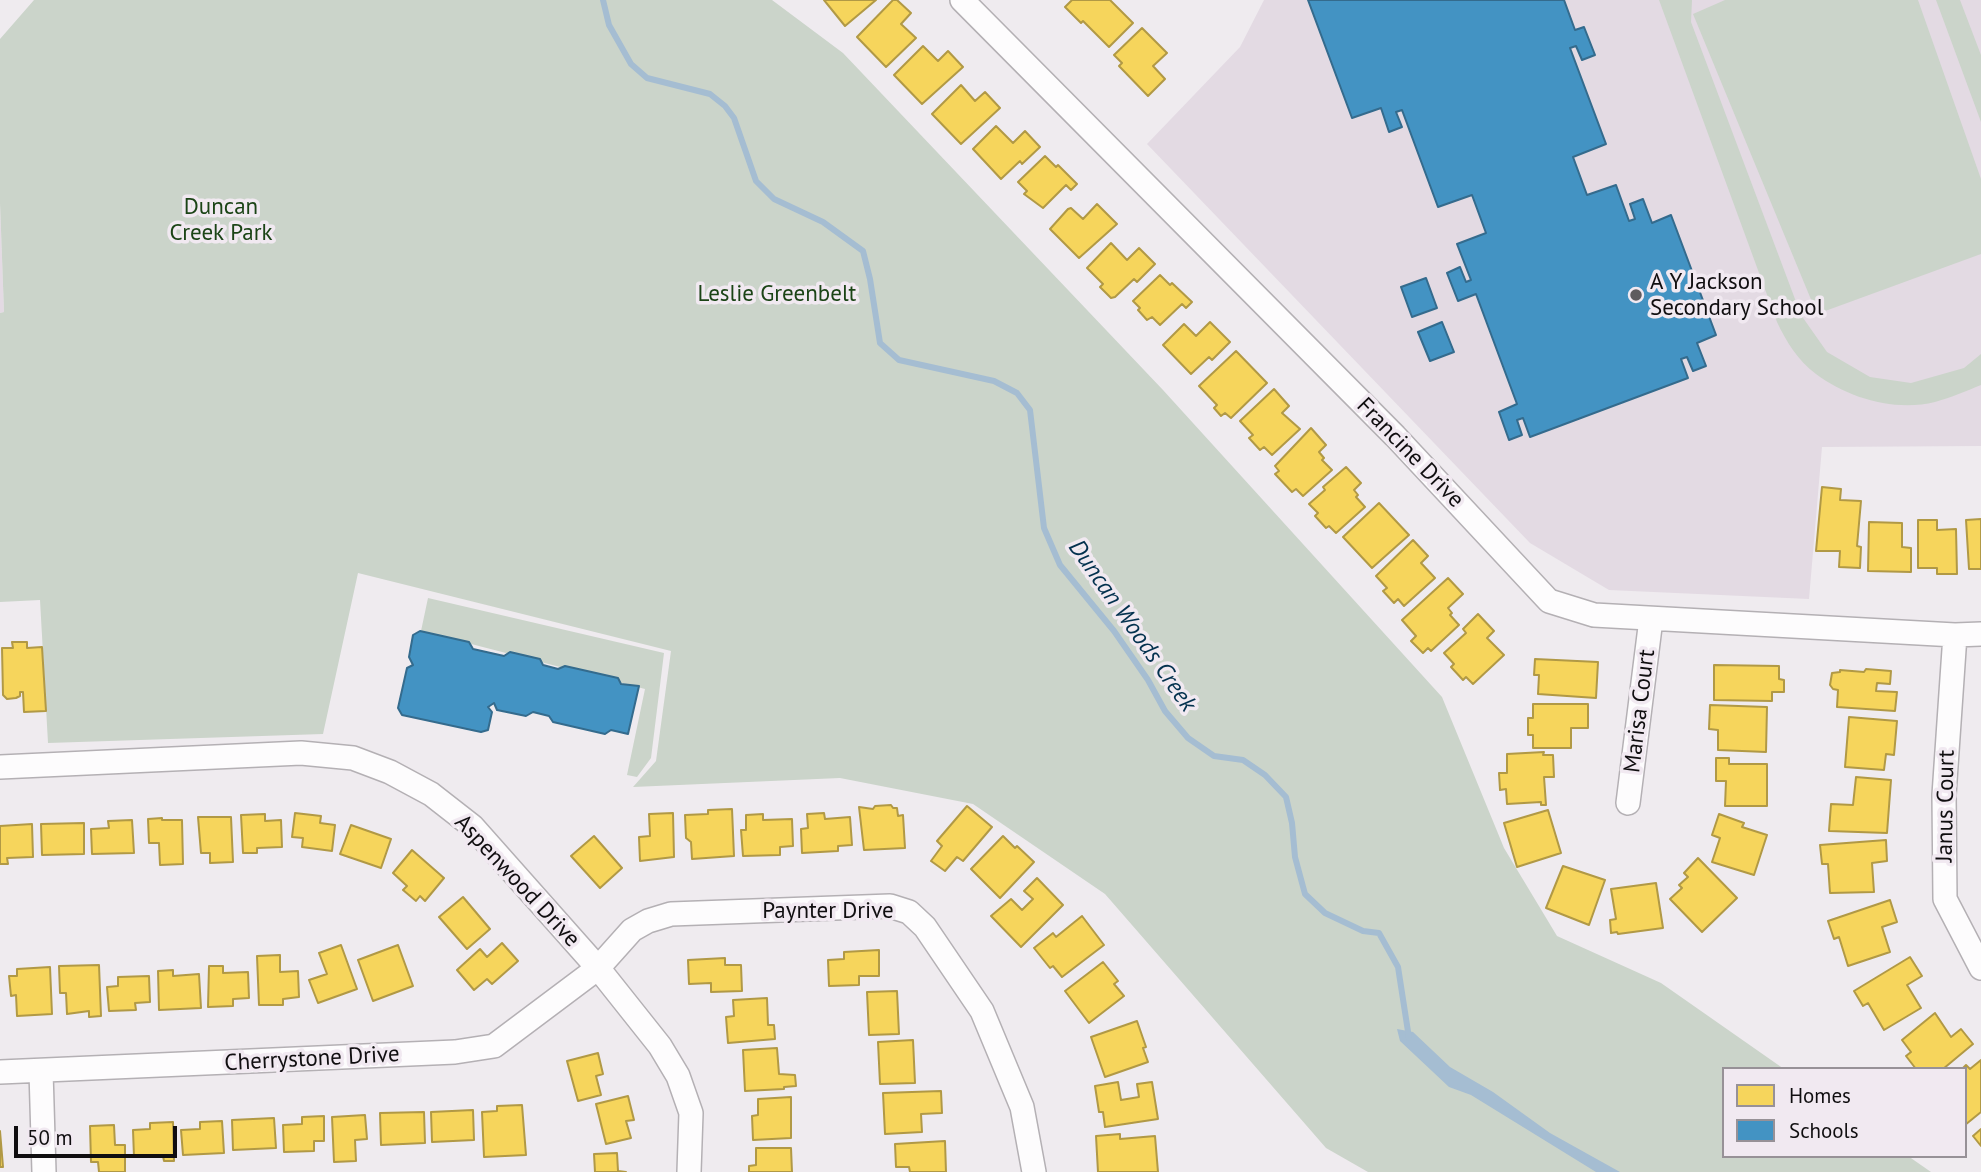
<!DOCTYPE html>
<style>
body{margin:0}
#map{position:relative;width:1981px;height:1172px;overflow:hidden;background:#efebef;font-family:"PT Sans",sans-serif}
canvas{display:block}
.legend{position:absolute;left:1722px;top:1067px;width:245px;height:91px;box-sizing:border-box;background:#f1e9f1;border:2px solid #979197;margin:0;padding:9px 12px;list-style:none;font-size:21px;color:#100e10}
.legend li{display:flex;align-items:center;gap:14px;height:35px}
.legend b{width:35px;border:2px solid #979197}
.scale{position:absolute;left:14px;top:1126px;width:163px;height:32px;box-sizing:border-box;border:4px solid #100e10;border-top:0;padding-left:9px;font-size:21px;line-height:24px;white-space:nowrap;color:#100e10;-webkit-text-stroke:5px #f1e9f1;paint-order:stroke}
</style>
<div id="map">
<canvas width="1981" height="1172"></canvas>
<ul class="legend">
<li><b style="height:19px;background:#f6d55c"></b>Homes</li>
<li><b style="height:19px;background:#4393c3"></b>Schools</li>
</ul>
<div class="scale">50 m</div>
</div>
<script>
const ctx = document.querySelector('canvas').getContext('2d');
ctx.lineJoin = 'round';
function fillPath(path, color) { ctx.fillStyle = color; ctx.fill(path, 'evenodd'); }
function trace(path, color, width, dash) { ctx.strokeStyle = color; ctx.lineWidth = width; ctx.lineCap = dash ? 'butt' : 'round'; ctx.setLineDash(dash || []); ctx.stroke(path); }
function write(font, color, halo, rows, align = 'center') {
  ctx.font = font + ' "PT Sans",sans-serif'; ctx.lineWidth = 7; ctx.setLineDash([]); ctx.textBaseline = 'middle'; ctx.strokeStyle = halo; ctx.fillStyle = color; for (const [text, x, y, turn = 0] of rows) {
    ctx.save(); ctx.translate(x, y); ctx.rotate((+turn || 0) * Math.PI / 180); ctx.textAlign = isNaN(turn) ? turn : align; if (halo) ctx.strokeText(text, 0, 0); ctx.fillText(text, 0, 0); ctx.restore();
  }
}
const built = new Path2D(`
 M1264,0H1981V446L1822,447L1809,599L1609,590L1530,543L1147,144L1240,47Z
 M0,203L4,312L0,313Z`);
const green = new Path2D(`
 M34,0H772L843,53L1163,390L1442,697L1504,848L1557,936L1661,983L1784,1069H1724V1156H1908L1931,1172H1368L1326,1148L1105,894L973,804L840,778L633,787L656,761L671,651L358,573L323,734L48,743L40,600L0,602V313L4,312L0,203V39Z
 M1659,0H1692L1691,22L1801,315L1827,352L1870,377L1911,383L1964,368L1981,354V385C1966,391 1950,398 1935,402C1895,412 1848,398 1816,374C1798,361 1786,341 1777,322Z
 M1725,0H1918L1981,179V254L1817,314L1693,14Z
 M1936,0H1960L1981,55V122Z
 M428,598L664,653L651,758L637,777L627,775L645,689L421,631Z`);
const water = new Path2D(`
 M1397,1029L1413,1032L1450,1067L1493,1092L1550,1133L1620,1172H1596L1471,1095L1449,1087L1400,1041Z`);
const homes = new Path2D(`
 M824,0H876L845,26Z
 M893,0H897L911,13L901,24L916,38L886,67L857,37Z
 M1072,0H1110L1133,23L1109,47L1083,21L1081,23L1065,7Z
 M1142,28L1167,53L1153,66L1165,79L1148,96L1119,66L1122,63L1114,55Z
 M923,46L938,61L948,51L963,67L922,104L894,75Z
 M961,85L975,101L985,92L1000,108L961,144L932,114Z
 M996,126L1013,143L1025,131L1040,147L1022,164L1020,161L1001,179L973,149Z
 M1045,156L1056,167L1058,165L1077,184L1071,190L1066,185L1043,208L1024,194L1027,191L1018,182Z
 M1097,204L1117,224L1079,258L1050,229L1068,209L1071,208L1083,219Z
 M1111,243L1127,260L1139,248L1155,264L1137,282L1134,279L1115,297L1111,298L1100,287L1103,284L1087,268Z
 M1160,275L1170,285L1172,283L1192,302L1186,308L1182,304L1160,325L1152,317L1147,320L1138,310L1140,308L1133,301Z
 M1210,322L1230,342L1212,360L1209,357L1191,374L1163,345L1184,324L1196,336Z
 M1236,351L1267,383L1231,418L1225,413L1221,416L1214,408L1217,405L1199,386Z
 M1274,389L1289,406L1282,413L1300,429L1272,455L1264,447L1260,450L1249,438L1253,435L1240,421Z
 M1311,428L1326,445L1319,452L1324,458L1322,460L1332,470L1303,496L1296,489L1292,492L1275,474L1279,471L1275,466Z
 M1346,467L1361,483L1354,490L1358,495L1356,497L1365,507L1336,533L1329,526L1326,528L1315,516L1318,513L1309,504L1325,490L1323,487Z
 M1822,487L1841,489L1840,500L1861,501L1857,546L1861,547L1860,568L1839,567L1840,551H1816Z
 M1379,503L1409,535L1372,568L1343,537Z
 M1981,519V569H1969L1966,520Z
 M1918,520H1937V530L1956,529L1957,574H1937V568H1918Z
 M1869,522L1902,523V547L1911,548V572L1868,571Z
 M1413,540L1428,556L1421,563L1435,578L1404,606L1398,599L1394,603L1383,591L1387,588L1376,576Z
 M1448,578L1463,594L1448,608L1452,613L1450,615L1459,625L1431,651L1428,648L1423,653L1411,641L1416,636L1402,620Z
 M1478,614L1494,631L1487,638L1504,655L1473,684L1466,677L1463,680L1451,667L1454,664L1444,653L1466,633L1463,629Z
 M12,642H27V648L42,647L46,711L24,712L23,692H20V696L16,698L7,699L3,695L2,648H13Z
 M1535,659L1598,662L1596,698L1538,694L1539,675H1534Z
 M1714,665L1779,666V679L1784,680V692H1772V701L1714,700Z
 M1866,669L1891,671L1890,684L1877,683L1876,691L1897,692L1895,711L1837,707L1838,690L1833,689L1830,685L1832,673L1840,672V670L1864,672Z
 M1533,704H1588V728H1571V748H1533V735H1528V718H1533Z
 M1710,705L1767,707L1766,752L1718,750V730L1709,729Z
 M1849,717L1897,721L1894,755L1886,754L1884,770L1845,767Z
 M1544,752L1543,755H1553L1554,777H1544L1546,805H1541V802L1507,804L1506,789L1500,790L1499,773H1507V754Z
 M1716,758H1729V764H1767V806H1725L1726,781H1716Z
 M1856,777L1891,780L1887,833L1829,831L1831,804L1853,805Z
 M891,805L893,808H897L898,816L903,815L905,848L864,850L859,807L873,809L875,806Z
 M967,806L992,827L963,861L957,857L945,871L931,861L942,846L937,841Z
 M732,809L734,856L692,859L691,842L686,838L685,815L708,814V810Z
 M1548,810L1561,853L1517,867L1504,823Z
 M295,813L321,816L320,823L335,825L332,851L302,847L303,838L292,837Z
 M673,813L674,857L640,861L639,837L650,836L649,814Z
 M824,813L825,819L850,817L852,845L838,846V851L802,853L801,829L808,828L807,814Z
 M265,814V821L281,820L282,847L257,848V853H243L241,815Z
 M763,814V820L792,819L793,846L780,847V855L743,856L741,830H746V815Z
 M1719,814L1744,823L1742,827L1767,835L1754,875L1712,862L1720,838L1712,835Z
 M198,817H231L233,862L210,863V853H201Z
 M162,818V820H182L183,864L160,865L159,843H149L148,819Z
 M132,820L134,853L92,854L91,829L109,828L108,821Z
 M84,823V854L42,855L41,824Z
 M32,824L33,857L7,858L8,864H0V826Z
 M351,825L391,839L381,868L340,854Z
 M594,836L622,868L600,888L571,856Z
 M1003,836L1015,848L1017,846L1034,862L1000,898L971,869Z
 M1886,840L1887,861L1872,863L1874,892L1830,893L1828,864H1822L1820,845Z
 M412,850L444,878L425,901L420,896L416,901L403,890L407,886L393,873Z
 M1698,858L1737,898L1702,932L1670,899L1682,888L1679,885L1688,877L1684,873Z
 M1563,866L1605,880L1589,925L1546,908Z
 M1037,878L1063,905L1021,947L991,916L1011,899L1022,910L1033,899L1024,891Z
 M1656,883L1663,928L1618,934L1617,932L1611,933L1610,920L1616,919L1611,889Z
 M463,897L490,929L467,949L439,917Z
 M1890,900L1897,922L1882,927L1890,952L1848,966L1839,937L1834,939L1828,921Z
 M1082,916L1104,945L1062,977L1053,966L1050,968L1034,948L1053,933L1056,937Z
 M502,943L518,961L492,984L487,979L474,990L457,970L480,949L487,957Z
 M341,945L357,989L318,1003L309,980L327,974L319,953Z
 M398,945L413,986L373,1001L358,960Z
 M879,950V976H859V985L829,986L828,960L844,959V952Z
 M280,955V972L298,971L299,997L283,999V1005H259L257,956Z
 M1910,957L1922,976L1907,985L1921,1008L1884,1030L1868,1003L1863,1006L1854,991Z
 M725,958V965H741L742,991L711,992V983L689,984L688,960Z
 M1103,962L1118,981L1114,984L1124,996L1089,1023L1065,991Z
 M99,965L101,1016L89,1017V1011L67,1014L66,993H60L59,966Z
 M209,966H223V973L248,972L249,998L233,999V1006L208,1007Z
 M50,967L52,1014L17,1016L16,995L11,996L9,976H17V969Z
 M173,970V976L199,974L201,1008L159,1010L158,971Z
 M149,976L150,1002L135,1003L136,1010L109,1011L107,987L118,986V977Z
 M897,991L899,1034L869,1035L867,992Z
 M767,998L768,1025H774L775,1039L728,1043L726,1017L734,1016L733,1000Z
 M1935,1013L1951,1037L1961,1029L1973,1044L1943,1069H1916L1906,1056L1911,1052L1902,1040Z
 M1137,1021L1146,1047L1143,1048L1148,1062L1105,1077L1091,1037Z
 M913,1040L915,1083L880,1084L878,1042Z
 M777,1048L779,1074L795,1075L796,1086L784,1087V1089L745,1091L743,1050Z
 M598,1053L603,1074L596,1076L601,1095L578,1101L567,1061Z
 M1981,1060V1112L1965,1125V1069H1962L1966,1065L1970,1069Z
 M1118,1082L1121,1100L1139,1097L1137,1084L1152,1082L1158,1119L1105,1127L1103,1112H1099L1095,1086Z
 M941,1091L942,1113L921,1114L922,1132L885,1134L883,1093Z
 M628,1096L634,1120L626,1121L631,1138L606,1144L596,1104Z
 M791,1097V1138L753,1140L752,1116L758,1115V1099Z
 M522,1105L526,1155L484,1157L482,1112L497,1111V1106Z
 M473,1110L474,1140L432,1142L431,1112Z
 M424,1112L425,1143L381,1145L380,1113Z
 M365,1115L367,1139L355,1140L356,1161L334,1162L332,1117Z
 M324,1116V1141H314V1151L284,1152L283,1125L302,1124V1117Z
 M274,1118L276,1148L233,1150L232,1120Z
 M222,1121L224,1153L183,1155L181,1130L200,1129V1122Z
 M173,1122L174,1161H164L163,1156L134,1157L133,1130L150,1129V1123Z
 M114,1125L115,1145H125V1172H99L98,1162H91L90,1126Z
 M1981,1129V1146L1973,1136Z
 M0,1131L3,1167H0Z
 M1120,1134V1139L1155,1136L1158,1172H1098L1096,1136Z
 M945,1141L946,1172H910L909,1167H896L895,1144Z
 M756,1148H791L792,1172H749V1166L756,1165Z
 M617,1153L618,1171L626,1172H595L594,1154Z`);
const schools = new Path2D(`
 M1308,0H1564L1575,30L1584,27L1595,55L1582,60L1576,46L1570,48L1606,144L1573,157L1587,195L1616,185L1629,221L1635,219L1630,204L1643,199L1652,223L1671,215L1716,335L1697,343L1706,366L1693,371L1687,357L1681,359L1688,378L1530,437L1523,418L1517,420L1522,435L1509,440L1499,412L1517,404L1476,294L1458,301L1447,273L1460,267L1466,282L1471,280L1457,244L1486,233L1472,195L1438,207L1402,110L1396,112L1402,127L1389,132L1381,108L1352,118Z
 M1426,278L1437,308L1412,317L1401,287Z
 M1442,322L1454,352L1430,361L1418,332Z
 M420,631L469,642L473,649L504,656L510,652L540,659L543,665L558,669L565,666L618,678L621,684L639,686L628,734L611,730L605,734L553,722L549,716L533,712L526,716L497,710L494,703L488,707L492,712L488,730L481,732L402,715L398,708L407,668L413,665L409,657L413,635Z`);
const stream = new Path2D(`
 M603,0L609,25L631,64L647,78L710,94L725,106L734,118L756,181L774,199L823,222L863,251L870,279L880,343L899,360L994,381L1017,393L1030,410L1044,528L1060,565L1114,631L1148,680L1165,711L1188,738L1214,756L1243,760L1265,775L1286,797L1292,823L1295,857L1305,894L1325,913L1363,931L1379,933L1398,967L1409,1038`);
const street = new Path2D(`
 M962,0L1395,436L1549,601L1594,615L1955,635L1981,634
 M1955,635L1944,795L1945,899L1981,968
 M0,767L301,753L353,758L390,772L431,794L472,826L598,968L660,1046L678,1076L691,1113L689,1172
 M1628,803L1651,619
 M41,1071L44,1172
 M0,1072L455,1052L494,1046L598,968L632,930L648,921L671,914L890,906L909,912L925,927L982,1011L1022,1107L1034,1172`);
const markers = [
 [1636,295,7,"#5e5b5e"]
];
const parkNames = [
 ["Duncan",221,207],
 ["Creek Park",221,233],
 ["Leslie Greenbelt",777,294]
];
const poiNames = [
 ["A Y Jackson",1650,282],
 ["Secondary School",1650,308]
];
const streetNames = [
 ["Francine Drive",1410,453,46],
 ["Marisa Court",1640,711,-83],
 ["Janus Court",1946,806,-89],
 ["Aspenwood Drive",517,881,47],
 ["Paynter Drive",828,911],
 ["Cherrystone Drive",312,1059,-3]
];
const waterNames = [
 ["Duncan Woods Creek",1132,626,55]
];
fillPath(built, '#e3dae3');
fillPath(green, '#cbd4ca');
fillPath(water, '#a5bdd2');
fillPath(homes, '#f6d55c');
trace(homes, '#b19945', 2);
fillPath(schools, '#4393c3');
trace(schools, '#346b8d', 2);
trace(stream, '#a5bdd2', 6);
trace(street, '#b4b0b4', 26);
trace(street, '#fdfcfd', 23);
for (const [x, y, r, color] of markers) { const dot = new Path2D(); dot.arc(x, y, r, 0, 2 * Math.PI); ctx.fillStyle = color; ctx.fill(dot); trace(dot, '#f1e9f1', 2.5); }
write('23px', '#1b4416', '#f1e9f1', parkNames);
write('23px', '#100e10', '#f1e9f1', poiNames, 'left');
write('23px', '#100e10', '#f1e9f1', streetNames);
write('italic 24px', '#03314e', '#f1e9f1', waterNames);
</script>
